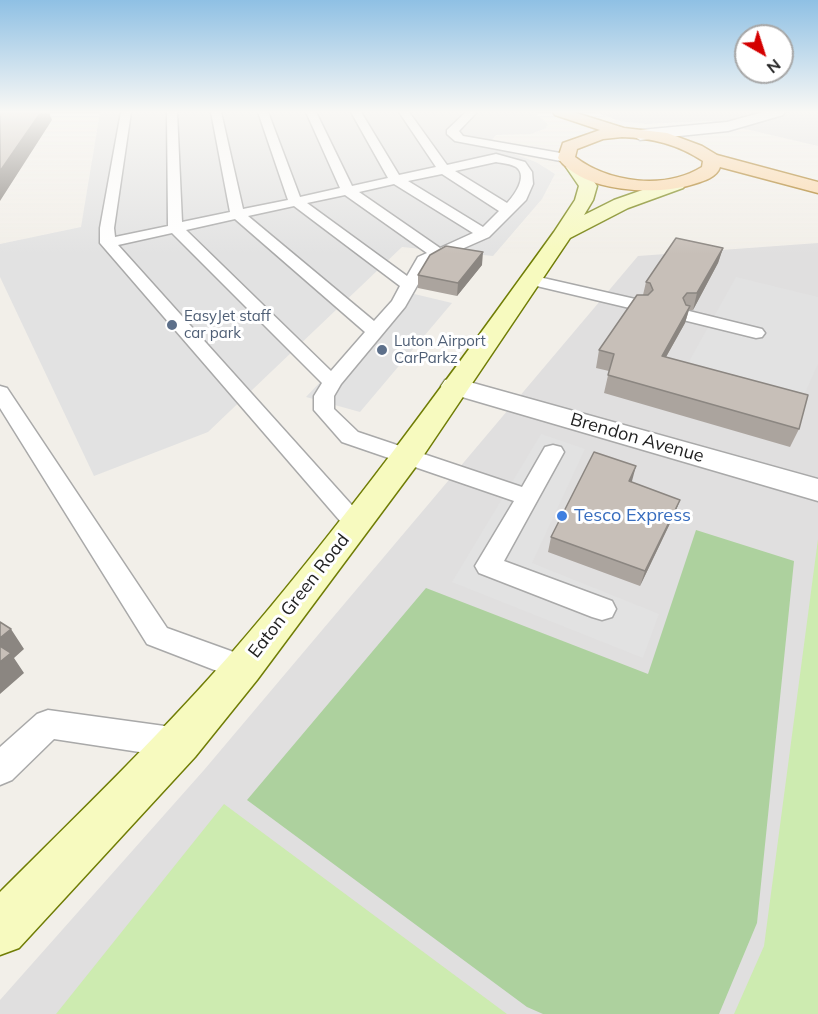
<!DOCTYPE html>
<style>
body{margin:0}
#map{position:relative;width:818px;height:1014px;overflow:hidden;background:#f2efe9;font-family:Mulish,sans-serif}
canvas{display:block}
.north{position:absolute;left:734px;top:24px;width:60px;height:60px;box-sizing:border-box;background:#fff;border:2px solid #a7a7a7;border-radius:50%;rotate:141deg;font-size:16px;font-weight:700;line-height:24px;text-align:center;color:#222}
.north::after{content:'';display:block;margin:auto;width:21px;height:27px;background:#d40000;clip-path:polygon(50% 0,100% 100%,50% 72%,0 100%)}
</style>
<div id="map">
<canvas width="818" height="1014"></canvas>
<div class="north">N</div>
</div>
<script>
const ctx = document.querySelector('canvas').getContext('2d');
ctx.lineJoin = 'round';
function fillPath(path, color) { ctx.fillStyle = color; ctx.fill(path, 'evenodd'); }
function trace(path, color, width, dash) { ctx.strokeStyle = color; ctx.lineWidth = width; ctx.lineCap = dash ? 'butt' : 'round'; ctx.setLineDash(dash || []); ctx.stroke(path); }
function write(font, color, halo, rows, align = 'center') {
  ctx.font = font + ' Mulish,sans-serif'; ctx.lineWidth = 6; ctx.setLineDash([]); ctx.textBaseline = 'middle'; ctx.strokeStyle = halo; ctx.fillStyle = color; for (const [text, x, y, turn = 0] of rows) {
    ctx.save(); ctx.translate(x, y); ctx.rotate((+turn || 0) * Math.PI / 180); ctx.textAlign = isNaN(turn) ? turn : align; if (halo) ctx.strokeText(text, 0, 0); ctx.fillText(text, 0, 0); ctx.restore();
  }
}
const residential = new Path2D(`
 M595,112H818V146L711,121L645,124L619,121Z
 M818,243V1014H0V1000L204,770L638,256Z`);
const grass = new Path2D(`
 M818,539V1014H734L764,946Z
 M224,804L507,1014H56Z`);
const forest = new Path2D(`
 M696,530L794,561L757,923L719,1014H543L527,1007L247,800L426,588L648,674Z`);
const parking = new Path2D(`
 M100,112H534L548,124L546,128L531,134L496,135L485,148L509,152L536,162L555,174L542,199L493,256L402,247L208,432L94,476L0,277V244L81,227Z
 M736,277L818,297V364L799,406L682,374Z
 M406,292L452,303L360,412L306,397Z
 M541,434L585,449L532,563L659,614L643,658L452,582Z`);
const lane = new Path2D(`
 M121,112H131L114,228L115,237L168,226L167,112H177L182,222L230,212L211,112H221L243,209L288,200L258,112H268L300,197L340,188L306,112H316L352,186L388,178L351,112H361L399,175L436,167L399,112H409L447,165L496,154L525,162L532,172L533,184L526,200L489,237L430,263L405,307L341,384L334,396V409L358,432L522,487L545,447L553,445L561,447L564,452L504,561L612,601L616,609L612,617L602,620L592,617L479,573L475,566L514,501L342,442L314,410V396L322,383L172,233L118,245L368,523L365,529L356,532L347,529L100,243V228ZM496,162C502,163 511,164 516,167C529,176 513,197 507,203L455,171ZM442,174L499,211L483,227L408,181ZM394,184L473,233L440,248L359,192ZM345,195L427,253L418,257L407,276L307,203ZM294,206L400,286L392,301L374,321L248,216ZM235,219L365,332L331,371L186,230Z
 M466,112H477L459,131L463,136L566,154L572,158L566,162L455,141L447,134V130Z
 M530,275L644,301L647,305L644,309L638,310L524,283L522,280L524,277Z
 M689,311L762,329L765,333L762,337L756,338L683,320L680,316L683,312Z
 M0,386L7,388L167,628L253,659L258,668L253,677L243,681L147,644L0,408Z
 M48,710L179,728L190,733L195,743L190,753L179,758L54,739L12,780L0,785V747L37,714Z`);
const street = new Path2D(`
 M763,112H785L783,115L728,131L640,140L632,135L640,130L727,122Z
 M455,378L818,479V501L445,392L441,386L445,380Z`);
const secondary = new Path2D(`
 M575,162L581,163L597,186L593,200L584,215L614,200L671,180H683L686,184L683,188L628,208L570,238L417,465L257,680L195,757L19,948L0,955V892C77,815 156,739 228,657C345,522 449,377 554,232L575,200L579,186L566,167L569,163Z`);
const primary = new Path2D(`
 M553,112H573L624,128L667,133L702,146L717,155L818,182V193L720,167C717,177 704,181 694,184C657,196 583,193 558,158L563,143L600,130L555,115ZM622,137C652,138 677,144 703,161L702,167C665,190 609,183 575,157L577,149L603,139Z`);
const wall = new Path2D(`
 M723,248L718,263L693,310H689L685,323L666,357L799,429L790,447L604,393L609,371L596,368L599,350L643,295L646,282Z
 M482,265L457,296L418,288V275Z
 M631,482L680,500L674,515L640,586L548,552L551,537Z`);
const shadedWall = new Path2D(`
 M41,112H49L52,120L0,201V171Z
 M723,248L718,263L693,310L697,293Z
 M483,252L482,265L457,296L458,283Z
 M690,306L685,323L657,373L662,356Z
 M636,466L632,481L624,496L629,481Z
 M680,500L674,515L640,586L645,571Z
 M11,629L24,649L14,658L24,673L0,694V638Z`);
const building = new Path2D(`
 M0,112H41L0,171Z
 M676,238L723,248L697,293H687L683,298L686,305L690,306L662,356L808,395L799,429L608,375L614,354L599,350L637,295H648L653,290L650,283L646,282Z
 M446,246L483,252L458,283L418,275L430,255Z
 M594,452L636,466L629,481L680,500L645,571L551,537Z
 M0,622L11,629L0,638Z
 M0,646L11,653L0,662Z`);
const markers = [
 [172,325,6,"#5c6f8a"],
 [382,350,6,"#5c6f8a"],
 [562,516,6,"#3f7fe0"]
];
const farServicenames = [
 ["EasyJet staff",184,316],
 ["car park",184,333],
 ["Luton Airport",394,341],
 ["CarParkz",394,358]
];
const streetNames = [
 ["Brendon Avenue",637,438,16],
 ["Eaton Green Road",299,596,-52]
];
const shopNames = [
 ["Tesco Express",574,516]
];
fillPath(residential, '#e0dfdf');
fillPath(grass, '#cdebb0');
fillPath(forest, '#add19e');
fillPath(parking, '#e2e2e2');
trace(lane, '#a9a9a9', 3);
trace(street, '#a9a9a9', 3);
trace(secondary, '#707d05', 3);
trace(primary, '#a06b00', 3);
fillPath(lane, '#fff');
fillPath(street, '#fff');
fillPath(secondary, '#f7fabf');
fillPath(primary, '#fcd6a4');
fillPath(wall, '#aba49e');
fillPath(shadedWall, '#8b8681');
fillPath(building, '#c7bfb8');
trace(building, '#8b8681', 1.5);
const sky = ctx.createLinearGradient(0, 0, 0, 254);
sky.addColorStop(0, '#8fc0e4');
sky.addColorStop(0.44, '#f9f8f5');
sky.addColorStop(1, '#f9f8f500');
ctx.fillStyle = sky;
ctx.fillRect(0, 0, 818, 254);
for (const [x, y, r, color] of markers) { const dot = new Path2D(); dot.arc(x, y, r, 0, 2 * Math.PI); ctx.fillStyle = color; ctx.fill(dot); trace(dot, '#fff', 2); }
write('15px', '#4e5e75', '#fff', farServicenames, 'left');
write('18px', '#222', '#fff', streetNames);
write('18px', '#366cbe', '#fff', shopNames, 'left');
</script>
